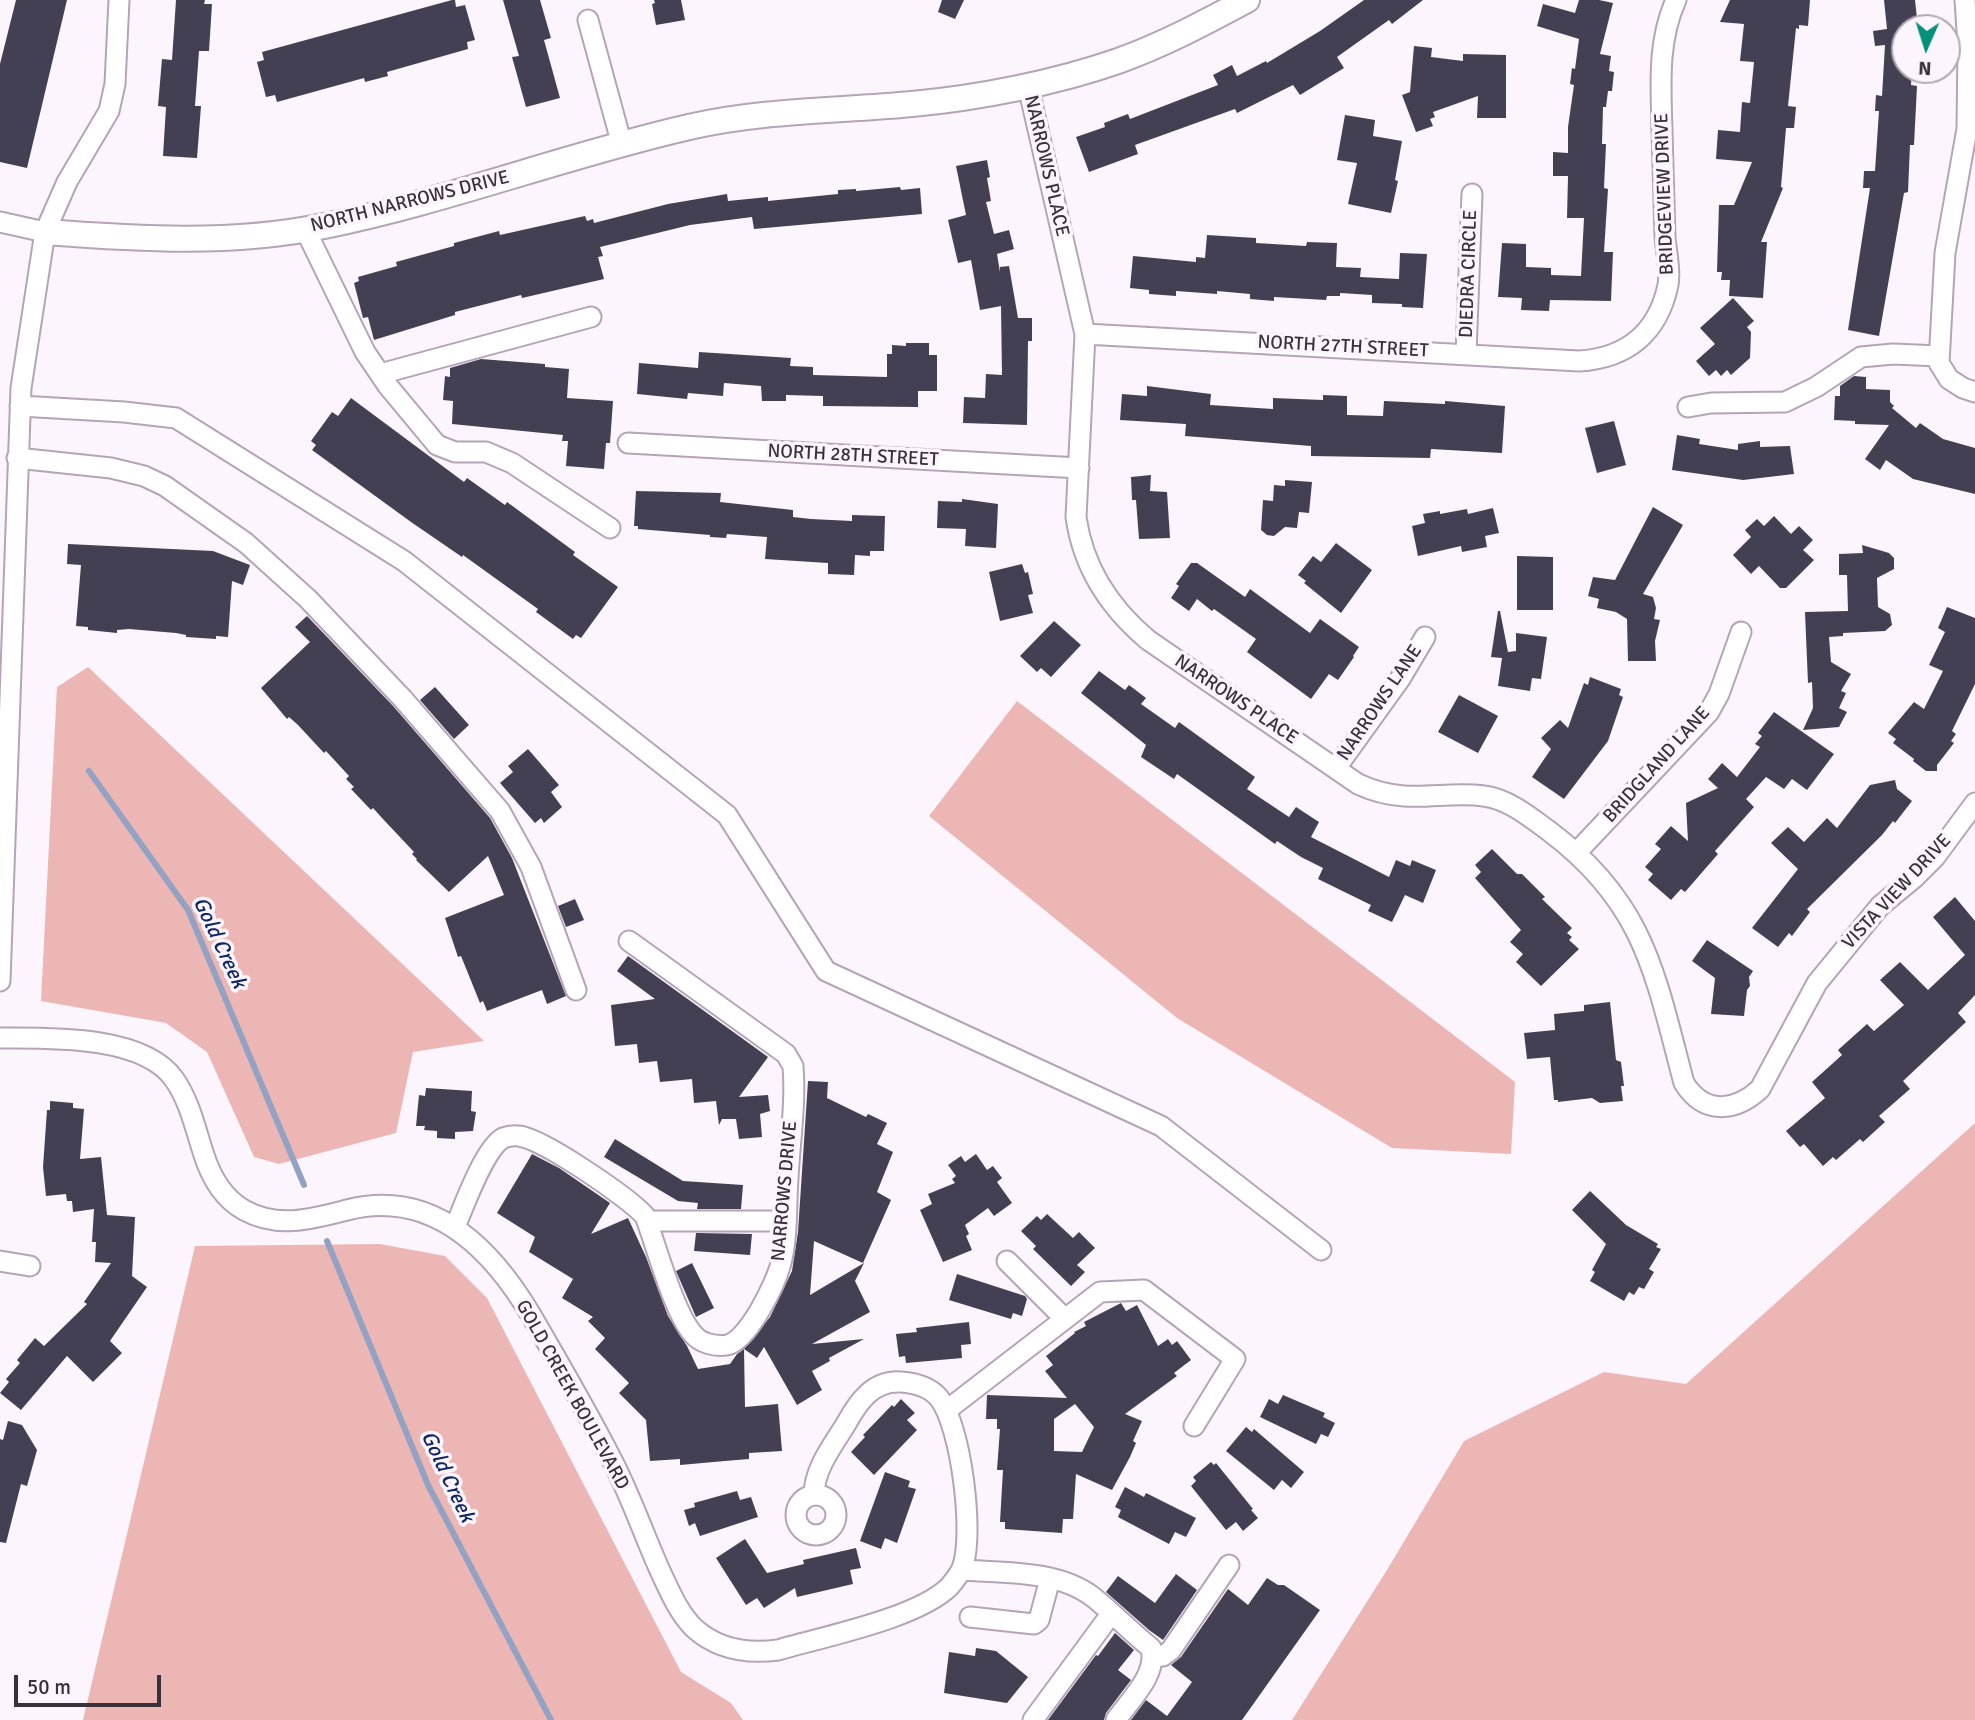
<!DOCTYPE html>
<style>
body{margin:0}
#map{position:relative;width:1975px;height:1720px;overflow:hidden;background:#fdf5fd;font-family:Signika,sans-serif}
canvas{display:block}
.north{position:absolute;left:1891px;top:14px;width:70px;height:70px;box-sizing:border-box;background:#fdf5fd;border:2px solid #afa7af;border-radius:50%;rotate:183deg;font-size:19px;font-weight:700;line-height:28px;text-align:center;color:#39323a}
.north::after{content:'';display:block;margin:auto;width:24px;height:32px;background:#049079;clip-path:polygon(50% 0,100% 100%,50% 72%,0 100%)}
.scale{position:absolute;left:14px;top:1675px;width:147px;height:32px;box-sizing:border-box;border:4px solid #39323a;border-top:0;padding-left:9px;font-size:21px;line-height:24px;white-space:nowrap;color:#39323a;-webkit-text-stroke:5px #fdf5fd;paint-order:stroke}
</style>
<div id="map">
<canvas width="1975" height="1720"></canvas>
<div class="north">N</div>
<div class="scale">50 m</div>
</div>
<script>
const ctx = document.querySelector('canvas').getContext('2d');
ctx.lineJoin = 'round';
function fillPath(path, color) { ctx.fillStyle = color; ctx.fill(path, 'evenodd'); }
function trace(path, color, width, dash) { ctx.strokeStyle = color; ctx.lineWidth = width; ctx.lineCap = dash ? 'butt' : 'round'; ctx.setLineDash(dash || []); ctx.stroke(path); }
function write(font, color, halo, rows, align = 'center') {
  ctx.font = font + ' Signika,sans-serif'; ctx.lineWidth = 7; ctx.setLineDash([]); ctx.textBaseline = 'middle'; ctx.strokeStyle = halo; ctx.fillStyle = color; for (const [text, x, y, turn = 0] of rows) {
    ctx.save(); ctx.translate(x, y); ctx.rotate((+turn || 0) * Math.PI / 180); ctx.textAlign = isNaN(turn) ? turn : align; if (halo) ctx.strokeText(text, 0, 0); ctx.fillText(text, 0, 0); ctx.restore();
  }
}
const green = new Path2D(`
 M88,667L484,1041L413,1052L396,1133L279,1164L254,1157L207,1052L166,1023L41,1001L57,687Z
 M1017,701L1515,1082L1511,1154L1392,1148L1177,1018L929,816Z
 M1975,1123V1720H1292L1387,1570L1464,1441L1604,1372L1686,1384Z
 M380,1244L445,1256L487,1298L681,1672L731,1703L743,1720H83L195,1246Z`);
const stream = new Path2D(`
 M89,771L188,910L304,1185
 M327,1241L428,1485L551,1720`);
const building = new Path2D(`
 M16,0H67L27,168L0,162V64Z
 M176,0H205L204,4H212L209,51H199L195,106H201L197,158L163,156L166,107L158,106L162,59L172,60Z
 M452,0H455L456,7L465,5L475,40L467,42L468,49L387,72L388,76L365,82L364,78L277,102L275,95L266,97L257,62L264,60L262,52Z
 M503,0H540L551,38L544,40L560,98L526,107L512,57L519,56Z
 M654,0H681L685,20L656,25L652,4L655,3Z
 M942,0H964L955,19L938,12Z
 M1364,0H1423L1392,24L1389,20L1337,57L1344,68L1300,95L1293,85L1237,113L1235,109L1135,145L1138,154L1089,172L1076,137L1105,127L1104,123L1128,114L1130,119L1218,85L1213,75L1232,65L1237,76L1266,61L1267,63L1320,31Z
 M1579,0H1599L1613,3L1600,54L1611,56L1609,71L1614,72L1612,91H1608L1606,107H1603L1602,144H1606L1604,188L1608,189L1604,252H1613L1611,301L1550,300L1549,311L1521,310L1522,298L1498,297L1502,243L1526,244V267L1551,268V275L1581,276L1584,218H1567L1568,176H1553V152L1568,153V127L1574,85L1570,84L1572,68L1575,69L1579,39L1537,26L1543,4L1575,13Z
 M1730,0H1810L1808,26L1799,25V29L1796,28L1788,106L1796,107L1794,128H1786L1781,187L1783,188L1761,242H1767L1763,298L1729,296L1730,280H1721L1722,272H1717L1719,205H1734L1752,162L1716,159L1718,130L1740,132L1742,102L1750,103L1754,62L1740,61L1744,24L1720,22Z
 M1884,0H1915L1918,28H1905V70H1912L1911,85L1917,86L1914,145H1910L1908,192L1904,193L1879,336L1848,330L1870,188H1863L1864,171H1875L1879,111H1875L1876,95L1882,96L1885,45L1875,46L1873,31L1887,29Z
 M1414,46L1432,48L1431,57L1463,61V54L1506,55V118H1477L1478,96L1433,112L1435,117L1430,119L1433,126L1416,132L1402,95L1410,92Z
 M1345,115L1375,120L1373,136L1402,141L1395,180L1398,181L1391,213L1348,204L1357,163L1337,160Z
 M987,160L990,177L987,178L991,201L986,202L994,234L1009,230L1014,249L997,254L1000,272V267L1009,266L1018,318H1032V341H1028L1027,425L963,423L964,397L985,398L986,374L1002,375L1001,306L980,310L971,260L958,263L948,220L966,215L956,166Z
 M900,187L901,190L920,188L922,214L754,229L752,217L690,225L600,247L603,256L598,257L604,279L522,298L521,295L455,312V315L374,340L368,317L363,318L354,283L359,281L358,277L397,266L396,262L454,246V243L499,231L500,235L585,216L587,221L593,219L594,223L668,204L727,194L728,201L768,197V201L838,194V190L856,189V191Z
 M1207,235L1256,238V243L1306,246L1307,242L1337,243L1336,267L1361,268L1360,277L1399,279L1400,253L1427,254L1423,308L1402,307V304L1372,303V295L1340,293V296H1327L1326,300L1274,297V301L1250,299V294L1217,291V294L1176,291V296L1149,294V290L1130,288L1133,256L1196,262V257L1205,258Z
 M1733,298L1754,321L1747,327L1751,332L1750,358L1731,375L1727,370L1721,376L1716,370L1709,376L1696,361L1715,344L1700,328Z
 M906,343H929V355H937V391H918V407L823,406V396L786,395V401H762L761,386L724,383L723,396L688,393L687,399L637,394L639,363L698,368L699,352L791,358L790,366L813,367V375L887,377V354H892V345L906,346Z
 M481,359L545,364V367L569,369L567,398L613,401L610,443H606L604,469L566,466L568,441H562L563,435L452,424L453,401L443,400L445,376L450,377V368Z
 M1854,376L1866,377V389L1890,390V402L1894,406L1892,408L1916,428L1920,423L1943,439L1975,448V494L1913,479L1886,460L1880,470L1865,459L1889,425L1855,424V421L1834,420L1835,396H1840V386Z
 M1147,386L1211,394L1210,405L1273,409V398L1323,400V395L1347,396V415L1383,416L1384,401L1445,404V401L1505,406L1502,453L1431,449L1430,458L1311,456V446L1185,436L1186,424L1120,420L1122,394L1147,396Z
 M351,398L464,482L467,478L505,505L507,502L575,552L573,555L618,587L581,638L576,635L573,639L536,612L538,609L463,555L462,557L411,522L312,450L316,445L311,441L332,412L338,416Z
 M1614,421L1626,465L1597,473L1585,428Z
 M1677,435L1700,439L1699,444L1738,450V444L1760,441V447L1790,446L1794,474L1743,480L1672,470Z
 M1151,475L1150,491L1167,492L1170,538L1139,539L1136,500H1132L1131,477Z
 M1285,480L1312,482L1309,513L1299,512L1297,528L1285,527L1274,536L1267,535L1261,530L1263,500L1273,501L1274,485L1285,486Z
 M636,491L721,493L720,502L793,510V517L811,519L852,521V515L885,516L884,551H870V556L855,555L854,575L828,574V563L765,559L767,537L727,534L726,538L710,537V535L638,529V526H634Z
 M962,499L998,504L996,548L965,546L966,529L937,528L938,501L962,502Z
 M1653,507L1683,525L1643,594L1653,597L1656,608L1654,619L1660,620L1655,641L1656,661H1628L1627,619L1616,612L1597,608L1599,599L1588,596L1593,577L1615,580Z
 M1493,508L1499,533L1485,536L1487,547L1462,552L1461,546L1418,556L1412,526L1425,523L1423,514L1440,511V514L1467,509L1468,514Z
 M1774,516L1791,534L1799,526L1813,540L1803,550L1814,560L1786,588H1780L1759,566L1751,574L1733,555L1751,537L1745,530L1757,519L1764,526Z
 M1336,543L1372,570L1341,613L1304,583L1306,581L1298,575L1313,556L1321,562Z
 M68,544L213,551L250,565L243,585L232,581L228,637L216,636V639L186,637V635L176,633L129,629L117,630V633L88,630V627L76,626L81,565L67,564Z
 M1862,545L1889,553L1894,558V569L1877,578L1878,607L1890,614L1892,625L1885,631L1843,633V636L1829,637L1831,662L1851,674L1841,691L1846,693L1839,708L1847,712L1839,727L1803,730L1813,708L1812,682L1808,683L1805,612L1848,611L1847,575H1839V554L1863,553Z
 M1517,556L1553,557V610H1517Z
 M1191,563H1197L1245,597L1250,589L1310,633L1320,619L1359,647L1353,656L1354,657L1338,680L1329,674L1311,699L1247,652L1256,639L1214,609L1212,611L1197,599L1189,611L1171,598L1179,586L1176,584Z
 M1022,564L1025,573L1028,572L1033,594L1028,595L1033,613L1000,621L989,572Z
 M1947,607L1975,618V684L1952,731L1956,734L1951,741L1954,743L1937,765V771H1926L1913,761L1914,759L1893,743L1896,739L1888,733L1914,702L1924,709L1943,671L1929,665L1945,632L1938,628Z
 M1498,611H1500L1508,652L1516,651V633L1547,637L1541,679L1532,678L1530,691L1498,686L1502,658L1491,657Z
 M307,616L394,707L490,818L512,858L566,996L547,1004L542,990L487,1011L483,1001L480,1003L461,956L458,957L445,918L504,895L488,856L449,892L416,860L417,859L412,854L414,852L382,818L373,808L371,810L351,789L354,787L346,779L349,776L326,751L324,753L298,725L289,717L287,719L261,688L310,642L295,627Z
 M1054,621L1081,645L1051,677L1041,668L1037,672L1020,656Z
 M1099,671L1125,690L1129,685L1146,698L1141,704L1175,728L1179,722L1255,777L1247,789L1289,817L1296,807L1319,822L1311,837L1389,877L1396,860L1410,866L1412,860L1436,870L1423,903L1405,895L1392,922L1368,911L1371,905L1318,879L1323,868L1301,857L1277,841L1275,844L1177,774L1174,779L1141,757L1146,745L1081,693Z
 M1590,677L1621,689L1619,695L1623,697L1608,741L1564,799L1532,777L1551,749L1541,738L1560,720L1568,728L1584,683L1588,685Z
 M435,687L469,725L454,739L420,700Z
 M1459,695L1498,716L1478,753L1438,732Z
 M1774,712L1834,754L1807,790L1792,779L1784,789L1766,777L1746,799L1754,807L1715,851L1718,854L1685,892L1681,889L1671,900L1648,880L1653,874L1645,867L1661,849L1655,844L1671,826L1688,841L1686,803L1718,788L1708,779L1722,763L1737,777L1760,747L1755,744L1762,736L1758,733Z
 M528,749L559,785L551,792L562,807L544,823L541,818L535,823L500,783L513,772L508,766Z
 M1895,780L1897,789L1912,801L1895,823L1893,821L1882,835L1807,909L1810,912L1792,936L1789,933L1778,947L1752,928L1798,869L1771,843L1788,827L1804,842L1827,818L1837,828L1870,785Z
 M1492,849L1517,874H1522L1545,897L1542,899L1572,928L1567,933L1572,937L1569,940L1579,949L1541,986L1516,962L1523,954L1510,942L1521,930L1475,878L1481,872L1475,865Z
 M1955,897L1975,921V995L1958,1013L1966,1022L1903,1081L1910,1089L1879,1116L1885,1122L1863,1142L1860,1139L1836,1160L1833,1157L1823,1166L1804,1144L1800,1147L1786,1131L1825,1098L1812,1082L1842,1055L1838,1050L1867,1024L1874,1031L1904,1005L1880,980L1900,962L1928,990L1965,955L1933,917Z
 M575,899L584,920L566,927L558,906Z
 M1707,940L1753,971L1749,977L1750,986L1747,990L1744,1016L1711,1014L1715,978L1692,961Z
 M628,956L768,1057L739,1097L768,1095L770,1111L760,1114L762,1137L739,1139L736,1119H722L719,1125L716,1101L694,1103L692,1079L660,1082L657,1061L639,1063L637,1044L615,1046L611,1005L655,999L617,971Z
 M1610,1002L1616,1060L1621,1062L1624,1086H1621L1623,1101L1600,1103L1592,1098L1558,1102V1100H1554L1550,1057L1527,1059L1524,1033L1555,1030L1554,1014L1584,1011V1005Z
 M808,1081L828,1082L827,1098L866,1117L868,1114L887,1123L877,1144L893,1152L877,1192L891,1200L863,1263L814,1241L810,1295L864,1263L855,1281L870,1312L812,1344L864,1339L829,1358L830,1361L812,1371L822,1390L797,1405L764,1347L757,1358L744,1349L770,1317L792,1271L798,1232Z
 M426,1088L472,1091L471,1111L476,1112L473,1131L455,1132V1139L437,1138V1131L424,1130L425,1126H416L419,1095L425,1096Z
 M50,1101L73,1103V1108L84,1109L80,1159L101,1157L107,1215L135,1217L132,1276L147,1287L110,1341L122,1353L93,1382L67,1356L21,1410L0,1393L9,1382L6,1379L20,1363L17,1360L35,1338L44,1346L87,1304L84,1302L111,1263L95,1262L96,1242H92L94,1209L73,1212L72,1201H67L66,1194L46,1196L43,1167L47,1110H50Z
 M615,1139L683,1181L743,1185L741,1209H697L698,1203L678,1201L604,1157Z
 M532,1154L559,1168L610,1203L591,1234L628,1218L646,1257L668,1316L687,1346L698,1369L730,1364L737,1354L744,1349L745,1407L778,1404L782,1451L749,1453V1459L725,1461L680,1465V1459L650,1461L646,1420L619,1393L629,1383L595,1349L605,1338L588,1321L593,1317L562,1298L573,1279L529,1252L535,1237L497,1213Z
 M976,1154L987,1170L993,1166L1002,1178L997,1182L1012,1203L994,1216L988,1208L965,1225L969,1234L966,1236L972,1250L943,1262L920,1210L932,1204L928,1194L955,1183L952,1179L956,1176L948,1165L961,1156L965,1162Z
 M1590,1191L1626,1225L1658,1244L1656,1247L1661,1249L1649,1269L1654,1272L1644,1289L1639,1287L1634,1295L1629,1292L1624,1301L1590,1281L1595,1272L1592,1270L1606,1244L1572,1210Z
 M1047,1214L1073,1238L1079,1232L1095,1248L1077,1265L1085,1272L1071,1286L1033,1249L1036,1246L1021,1231L1037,1216L1041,1220Z
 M696,1233L752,1234L750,1255L694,1251Z
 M692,1263L714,1308L696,1317L676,1271Z
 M957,1274L1025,1296L1027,1299L1022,1316L1013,1313L1011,1319L949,1300Z
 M1121,1303L1126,1311L1137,1305L1158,1346L1168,1339L1172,1345L1177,1341L1191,1360L1174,1373L1177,1376L1125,1414L1142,1421L1133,1441L1136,1443L1130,1457L1112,1490L1076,1474L1073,1519H1063L1062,1533L1005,1529V1522H1000L1003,1470H997L1000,1429H997V1419H986L987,1395L1067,1398L1045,1371L1053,1365L1046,1356L1075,1333L1074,1332L1086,1326L1084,1322ZM1075,1404L1094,1427L1082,1452L1054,1451V1419Z
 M969,1322L971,1344L961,1345L962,1358L906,1363L905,1356L899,1357L896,1334L917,1332L916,1328Z
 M1283,1395L1325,1413L1323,1417L1335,1423L1328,1437L1321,1434L1316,1444L1260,1417L1269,1399L1278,1404Z
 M901,1399L915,1413L907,1420L917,1430L874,1475L851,1452L865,1437L863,1435L892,1405L894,1407Z
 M8,1421L22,1425L37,1450L27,1486L21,1484L6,1543L0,1542V1439L3,1440Z
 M1246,1427L1252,1432L1254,1429L1304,1472L1291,1488L1282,1480L1274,1490L1226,1451Z
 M1211,1462L1214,1465L1216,1463L1253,1509L1251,1510L1258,1518L1243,1531L1236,1522L1226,1530L1191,1486L1196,1481L1193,1477Z
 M885,1472L910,1481L908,1487L916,1489L897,1543L885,1538L881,1549L860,1541Z
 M1125,1487L1144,1497L1146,1493L1196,1518L1186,1537L1175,1532L1169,1544L1118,1517L1121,1510L1115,1507Z
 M737,1491L740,1500L751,1497L758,1517L700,1536L695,1523L689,1526L684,1510L695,1507L694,1503Z
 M745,1539L767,1573L804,1564L803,1560L856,1548L861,1568L850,1570L853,1584L797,1597L795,1588L764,1608L757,1598L746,1605L716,1558Z
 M1176,1574L1197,1590L1163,1640L1149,1630L1106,1592L1118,1576L1155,1603Z
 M1267,1578L1278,1585H1284L1320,1610L1242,1720H1131L1146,1700L1167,1716L1192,1682L1171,1665L1181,1657L1228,1589L1248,1605Z
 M1115,1633L1134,1650L1118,1670L1131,1680L1106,1713L1104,1720H1048L1096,1655L1098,1656Z
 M976,1648L996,1651L1028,1677L1007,1703L944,1693L949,1652L975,1656Z`);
const minor = new Path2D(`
 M1965,0L1968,46L1967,129L1945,253L1939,363L1949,379L1963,388L1975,392
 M588,20L622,145
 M1028,86L1085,334L1076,517C1083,567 1110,608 1148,640L1358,784C1371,790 1389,795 1404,796C1430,798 1457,792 1484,796C1508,799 1530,817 1549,831C1645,903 1655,974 1684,1083C1704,1115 1735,1112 1760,1089L1817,983L1880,906L1914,878L1935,857L1975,803
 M0,222L45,232
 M305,229L365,352L388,386L437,445L455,452H486L512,463L610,528
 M1085,334L1579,361C1627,358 1658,333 1668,285C1671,270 1666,252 1665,237C1664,202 1663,166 1662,131C1661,86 1657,42 1676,0
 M1466,354L1472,194
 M380,374L591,317
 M20,406L124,412L176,418L404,561L727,815L826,971L1161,1126L1321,1250
 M1688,407L1711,403L1785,402L1816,387L1861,357L1893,354L1939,356
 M628,443L1079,468
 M17,458L111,468L144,476L165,486L246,543L308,599L403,699L500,811L531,867L576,990
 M1336,768L1400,679L1425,637
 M1577,852L1709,712L1719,694L1741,632
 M0,981L21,388L45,232L67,182L109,111L115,84L119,0
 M0,1038C49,1038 143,1035 174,1079C189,1100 195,1127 203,1152C210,1175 221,1197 244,1210C278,1229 312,1219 347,1210C432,1188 491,1248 531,1315C559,1363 588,1413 613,1462C632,1499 645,1538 662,1575C671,1594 679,1613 694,1628C718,1650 747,1654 778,1650C822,1637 919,1618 950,1586C954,1581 960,1574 962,1568C975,1536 961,1425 939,1398C930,1387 915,1383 901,1382C873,1380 858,1402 846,1424C833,1445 814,1469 814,1495
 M647,1221H786
 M455,1227C464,1206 484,1149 503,1138C508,1136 513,1135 519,1136C543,1139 628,1197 645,1216C656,1245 674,1313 693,1334C700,1343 715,1347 727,1345C748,1341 776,1283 781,1263C788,1235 786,1206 788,1178C790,1141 796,1103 793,1066L786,1054L629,941
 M0,1261L30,1266
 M1007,1261L1065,1319
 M947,1410L1100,1292L1144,1290L1235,1359L1194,1426
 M796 1515a20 20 0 1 1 40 0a20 20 0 1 1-40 0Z
 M962,1570C1004,1573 1058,1570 1093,1597C1113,1613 1131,1632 1151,1648C1158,1674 1130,1700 1116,1720
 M970,1617L1034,1624L1039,1620L1050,1579
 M1153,1655L1163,1656L1171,1650L1229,1565
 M1033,1720L1111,1614`);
const major = new Path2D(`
 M45,232C138,239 232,245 324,226C447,201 567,155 689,127C762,110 838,111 912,104C978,98 1055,83 1118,61C1163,45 1206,22 1247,0`);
const streetNames = [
 ["NARROWS PLACE",1046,166,77],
 ["BRIDGEVIEW DRIVE",1665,194,-92],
 ["NORTH NARROWS DRIVE",410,202,-14],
 ["DIEDRA CIRCLE",1469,274,-88],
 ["NORTH 27TH STREET",1343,347,3],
 ["NORTH 28TH STREET",853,456,3],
 ["NARROWS PLACE",1236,700,34],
 ["NARROWS LANE",1380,703,-56],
 ["BRIDGLAND LANE",1657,765,-48],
 ["VISTA VIEW DRIVE",1897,892,-47],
 ["NARROWS DRIVE",785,1191,-85],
 ["GOLD CREEK BOULEVARD",572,1395,61]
];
const waterNames = [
 ["Gold Creek",219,943,65],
 ["Gold Creek",447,1477,65]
];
fillPath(green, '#ecb6b4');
trace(stream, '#93a1c2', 6);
fillPath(building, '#444053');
trace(minor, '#b5a4b7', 23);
trace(major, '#b5a4b7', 28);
trace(minor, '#fff', 19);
trace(major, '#fff', 24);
write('19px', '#39323a', '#fdf5fd', streetNames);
write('italic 21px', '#0e2665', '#fdf5fd', waterNames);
</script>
